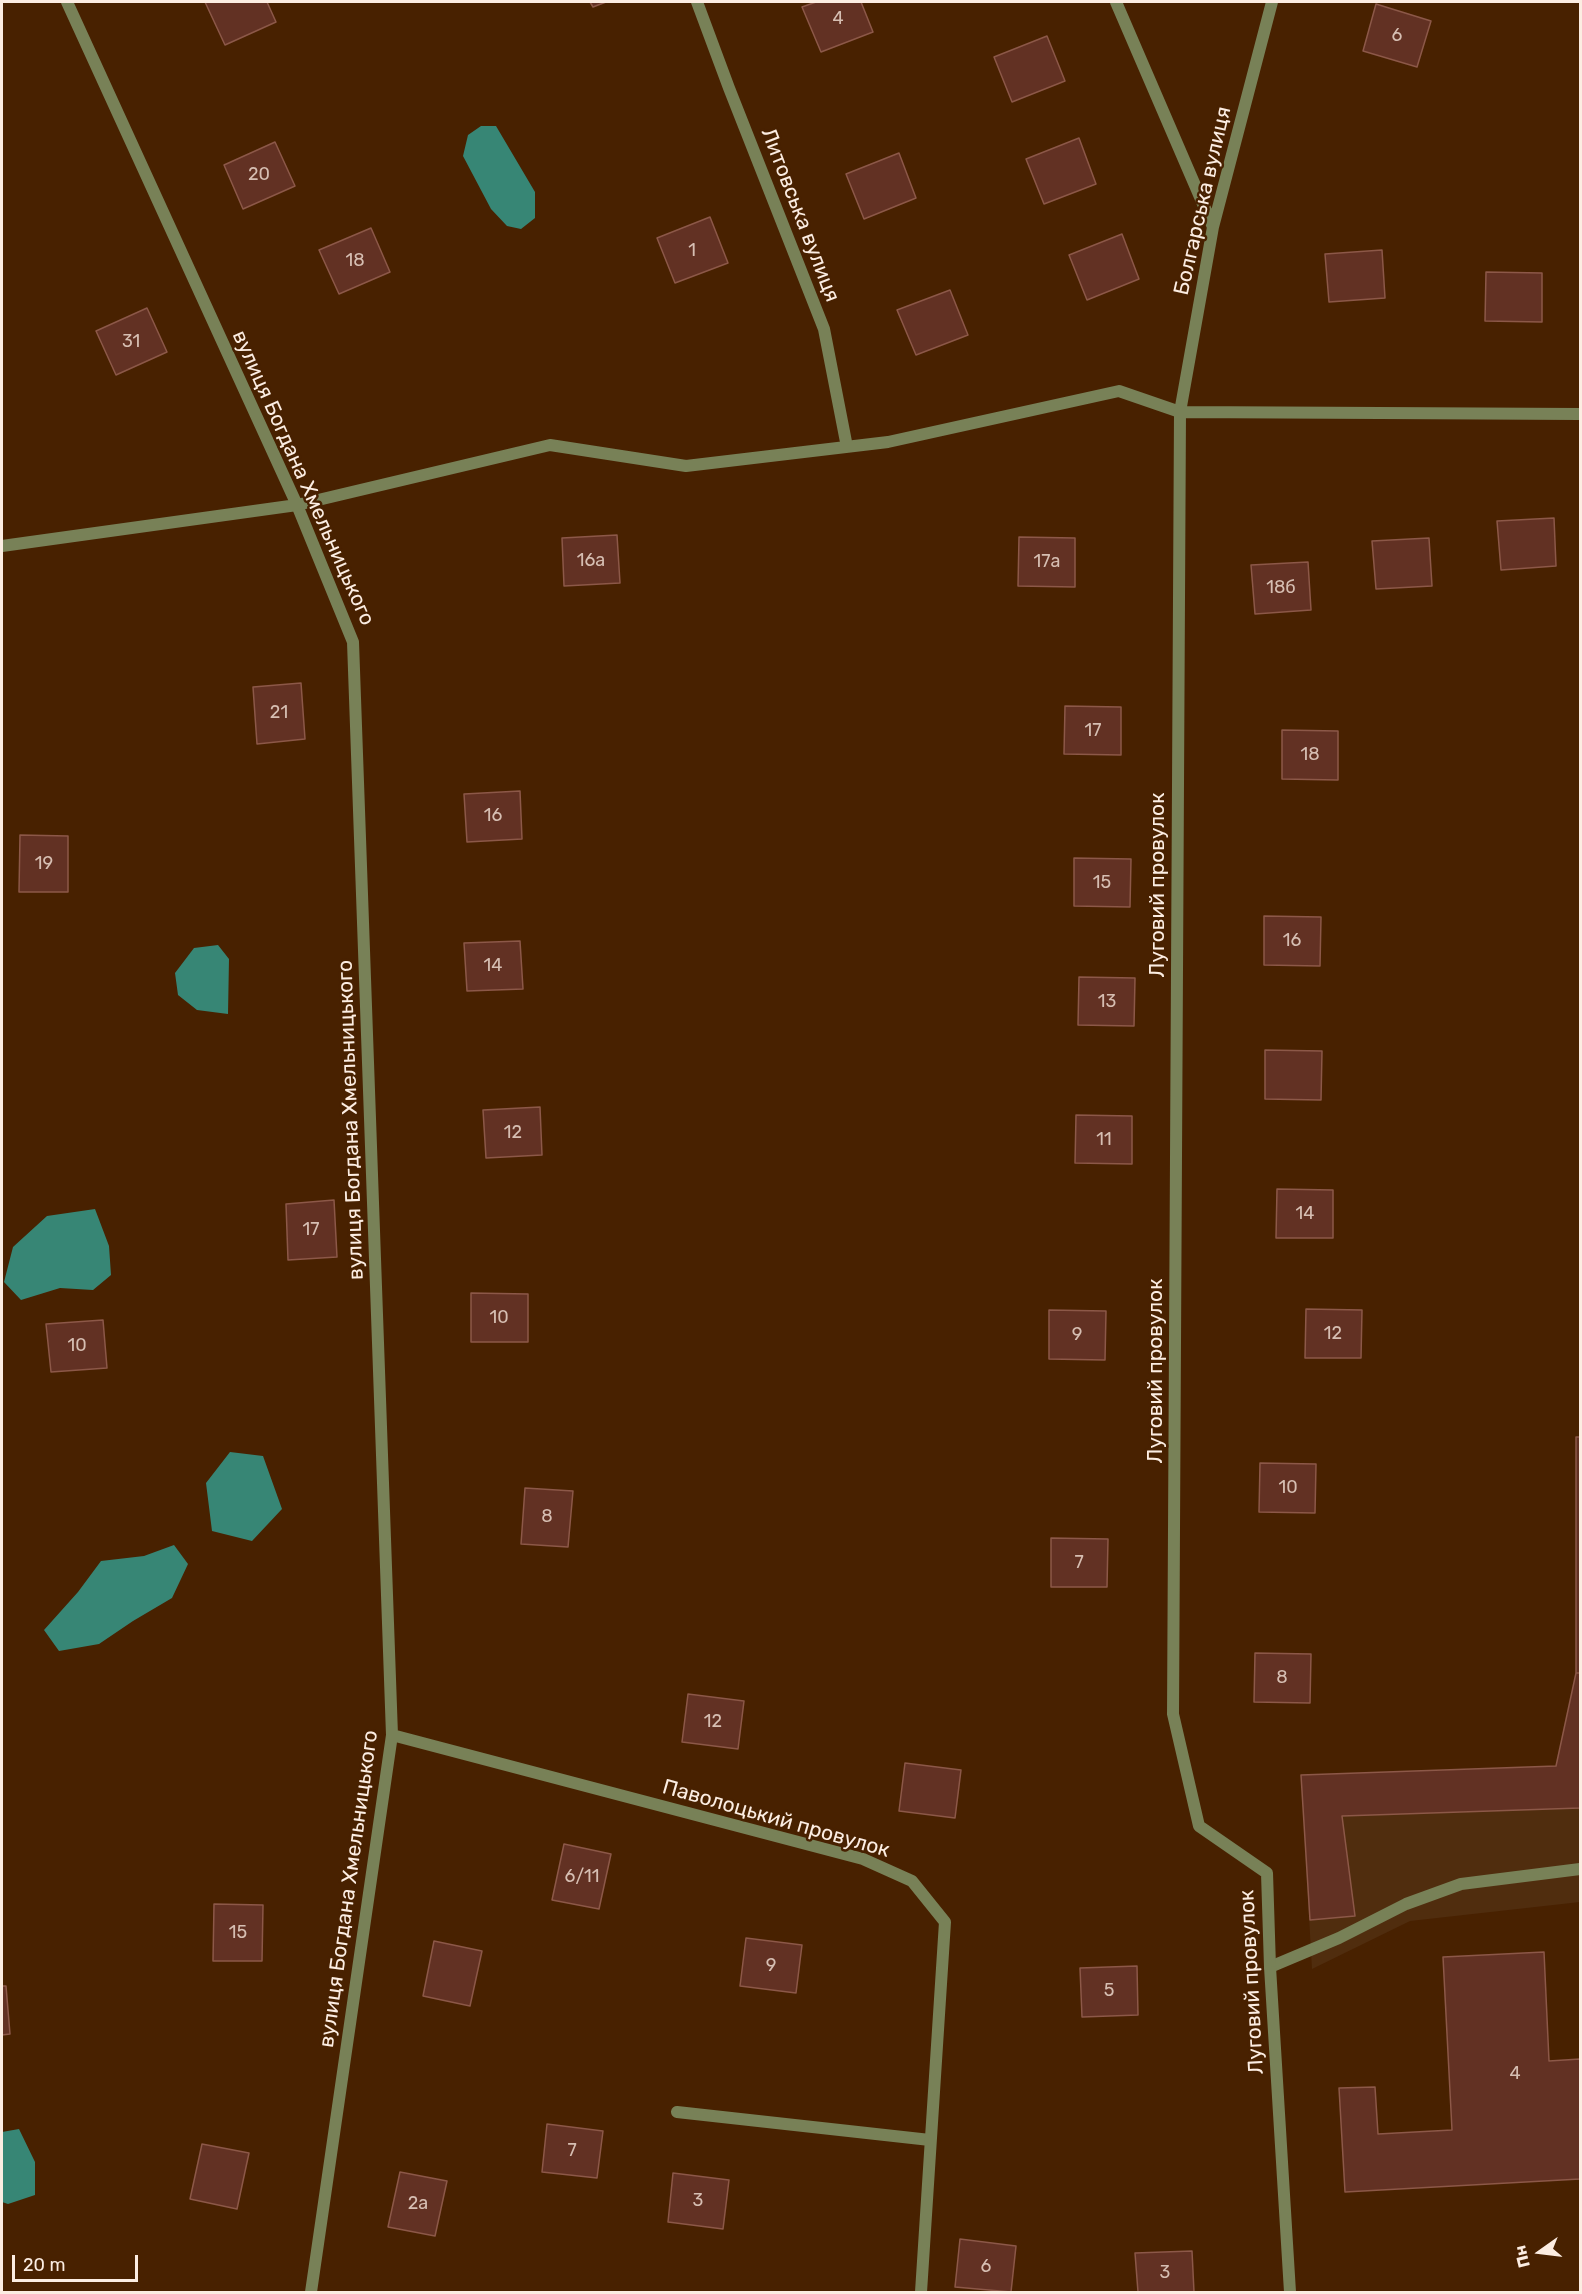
<!DOCTYPE html>
<meta charset="utf-8">
<style>
body{margin:0}
#map{position:relative;width:1582px;height:2294px;overflow:hidden;background:#482100;font-family:Rubik,sans-serif}
canvas{display:block}
.frame{position:absolute;inset:0;border:3px solid #fcede2;pointer-events:none}
.north{position:absolute;left:1510px;top:2222px;width:60px;height:60px;-webkit-text-stroke:4px #482100;paint-order:stroke;rotate:256deg;font-size:16px;font-weight:700;line-height:24px;text-align:center;color:#fcede2}
.north::after{content:'';display:block;margin:auto;width:21px;height:27px;background:#fcede2;clip-path:polygon(50% 0,100% 100%,50% 72%,0 100%)}
.scale{position:absolute;left:12px;top:2255px;width:126px;height:27px;box-sizing:border-box;border:3px solid #fcede2;border-top:0;padding-left:8px;font-size:18px;line-height:21px;white-space:nowrap;color:#fcede2;-webkit-text-stroke:4px #482100;paint-order:stroke}
</style>
<div id="map">
<canvas width="1582" height="2294"></canvas>
<div class="frame"></div>
<div class="north">Пн</div>
<div class="scale">20 m</div>
</div>
<script>
const ctx = document.querySelector('canvas').getContext('2d');
ctx.lineJoin = 'round';
function fillPath(path, color) { ctx.fillStyle = color; ctx.fill(path, 'evenodd'); }
function trace(path, color, width, dash) { ctx.strokeStyle = color; ctx.lineWidth = width; ctx.lineCap = dash ? 'butt' : 'round'; ctx.setLineDash(dash || []); ctx.stroke(path); }
function write(font, color, halo, rows, align = 'center') {
  ctx.font = font + ' Rubik,sans-serif'; ctx.lineWidth = 5; ctx.setLineDash([]); ctx.textBaseline = 'middle'; ctx.strokeStyle = halo; ctx.fillStyle = color; for (const [text, x, y, turn = 0] of rows) {
    ctx.save(); ctx.translate(x, y); ctx.rotate((+turn || 0) * Math.PI / 180); ctx.textAlign = isNaN(turn) ? turn : align; if (halo) ctx.strokeText(text, 0, 0); ctx.fillText(text, 0, 0); ctx.restore();
  }
}
const built = new Path2D(`
 M1576,1437H1580V1902L1410,1921L1312,1969L1301,1775L1556,1766L1576,1673Z`);
const water = new Path2D(`
 M481,126H496L535,192V218L521,229L507,226L491,209L463,156L468,135Z
 M218,945L229,959L228,1014L197,1010L178,995L175,973L194,948Z
 M95,1209L109,1246L111,1275L93,1290L60,1288L21,1300L4,1282L13,1247L47,1216Z
 M230,1452L263,1456L282,1509L252,1541L212,1531L206,1483Z
 M174,1545L188,1564L172,1598L133,1621L99,1644L59,1651L44,1630L78,1592L101,1561L144,1556Z
 M19,2129L35,2162V2195L8,2204L2,2202V2132Z`);
const building = new Path2D(`
 M205,2H267L276,22L225,45Z
 M590,2H606L593,7Z
 M816,2H861L873,32L821,52L802,7Z
 M1376,4L1431,21L1417,67L1363,51Z
 M1047,36L1065,81L1012,102L994,57Z
 M1079,138L1096,184L1044,204L1026,159Z
 M275,142L295,186L243,209L224,165Z
 M899,153L916,198L864,219L846,174Z
 M710,217L728,263L675,283L657,238Z
 M371,228L390,272L339,294L319,250Z
 M1122,234L1139,279L1087,300L1069,255Z
 M1382,250L1385,298L1329,302L1325,254Z
 M1486,272L1542,273V322L1485,321Z
 M950,290L968,335L916,355L897,310Z
 M147,308L167,352L116,375L96,331Z
 M1554,518L1556,566L1501,570L1497,521Z
 M617,535L620,583L564,586L562,538Z
 M1019,537L1075,538V587L1018,586Z
 M1429,538L1432,586L1376,589L1372,541Z
 M1308,562L1311,610L1255,614L1251,565Z
 M301,683L305,739L257,744L253,687Z
 M1065,706L1121,707V755L1064,754Z
 M1282,730L1338,731V780L1282,779Z
 M520,791L522,839L467,842L464,794Z
 M20,835L68,836V892H19Z
 M1074,858L1131,859L1130,907L1074,906Z
 M1264,916L1321,917L1320,966L1264,965Z
 M520,941L523,989L467,991L464,943Z
 M1079,977L1135,978L1134,1026L1078,1025Z
 M1265,1050L1322,1051L1321,1100L1265,1099Z
 M540,1107L542,1155L486,1158L483,1110Z
 M1076,1115L1132,1116V1164L1075,1163Z
 M1277,1189L1333,1190V1238H1276Z
 M334,1200L337,1257L288,1260L286,1204Z
 M471,1293L528,1294V1342H471Z
 M1306,1309L1362,1310L1361,1358H1305Z
 M1049,1310L1106,1311L1105,1360L1049,1359Z
 M103,1320L107,1368L51,1372L46,1324Z
 M1576,1437H1580V1673H1576Z
 M1260,1463L1316,1464L1315,1513L1259,1512Z
 M525,1488L573,1491L568,1547L521,1544Z
 M1051,1538L1108,1539L1107,1587H1051Z
 M1255,1653L1311,1654L1310,1703L1254,1702Z
 M1576,1673H1580V1808L1342,1816L1355,1916L1310,1920L1301,1775L1556,1766Z
 M688,1694L744,1701L738,1749L682,1742Z
 M905,1763L961,1770L955,1818L899,1811Z
 M564,1844L611,1854L599,1909L552,1900Z
 M214,1904L263,1905L262,1961H213Z
 M746,1938L802,1945L796,1993L740,1986Z
 M434,1941L482,1951L470,2006L423,1996Z
 M1544,1952L1549,2061L1580,2059V2179L1345,2192L1339,2088L1375,2087L1378,2134L1452,2130L1443,1957Z
 M1137,1966L1138,2015L1082,2017L1080,1968Z
 M2,1986H6L10,2034L2,2035Z
 M547,2124L603,2131L597,2178L542,2172Z
 M202,2144L249,2153L237,2209L190,2199Z
 M400,2172L447,2181L435,2236L388,2227Z
 M673,2173L729,2180L723,2229L668,2222Z
 M960,2239L1016,2246L1011,2292L955,2287Z
 M1192,2251L1194,2292H1138L1135,2253Z`);
const service = new Path2D(`
 M1270,1967L1339,1938L1406,1904L1461,1884L1580,1869
 M677,2112L930,2140`);
const minor = new Path2D(`
 M67,2L297,505L353,642L392,1735L311,2292
 M697,2L729,88L824,329L847,447
 M1116,2L1213,227
 M1272,2L1213,227L1180,412L1173,1714L1199,1826L1267,1873L1270,1967L1290,2292
 M2,546L297,505L550,445L686,466L888,442L1119,391L1180,412L1580,414
 M392,1735L863,1859L912,1881L945,1922L921,2292`);
const numberNames = [
 ["4",838,19],
 ["6",1397,36],
 ["20",259,175],
 ["1",692,251],
 ["18",355,261],
 ["31",131,342],
 ["16а",591,561],
 ["17а",1047,562],
 ["18б",1281,588],
 ["21",279,713],
 ["17",1093,731],
 ["18",1310,755],
 ["16",493,816],
 ["19",44,864],
 ["15",1102,883],
 ["16",1292,941],
 ["14",493,966],
 ["13",1107,1002],
 ["12",513,1133],
 ["11",1104,1140],
 ["14",1305,1214],
 ["17",311,1230],
 ["10",499,1318],
 ["12",1333,1334],
 ["9",1077,1335],
 ["10",77,1346],
 ["10",1288,1488],
 ["8",547,1517],
 ["7",1079,1563],
 ["8",1282,1678],
 ["12",713,1722],
 ["6/11",582,1877],
 ["15",238,1933],
 ["9",771,1966],
 ["5",1109,1991],
 ["4",1515,2074],
 ["7",572,2151],
 ["3",698,2201],
 ["2а",418,2204],
 ["6",986,2267],
 ["3",1165,2273]
];
const streetNames = [
 ["Болгарська вулиця",1203,201,-77],
 ["Литовська вулиця",800,215,69],
 ["вулиця Богдана Хмельницького",303,478,66],
 ["Луговий провулок",1158,885,-90],
 ["вулиця Богдана Хмельницького",351,1120,-92],
 ["Луговий провулок",1156,1371,-90],
 ["Паволоцький провулок",776,1819,16],
 ["вулиця Богдана Хмельницького",349,1889,-82],
 ["Луговий провулок",1252,1982,-93]
];
fillPath(built, '#502d0e');
fillPath(water, '#378675');
fillPath(building, '#623123');
trace(building, '#8c5848', 1.5);
trace(service, '#788157', 12);
trace(minor, '#788157', 12);
write('18px', '#d6beb2', null, numberNames);
write('21px', '#fcede2', '#482100', streetNames);
</script>
